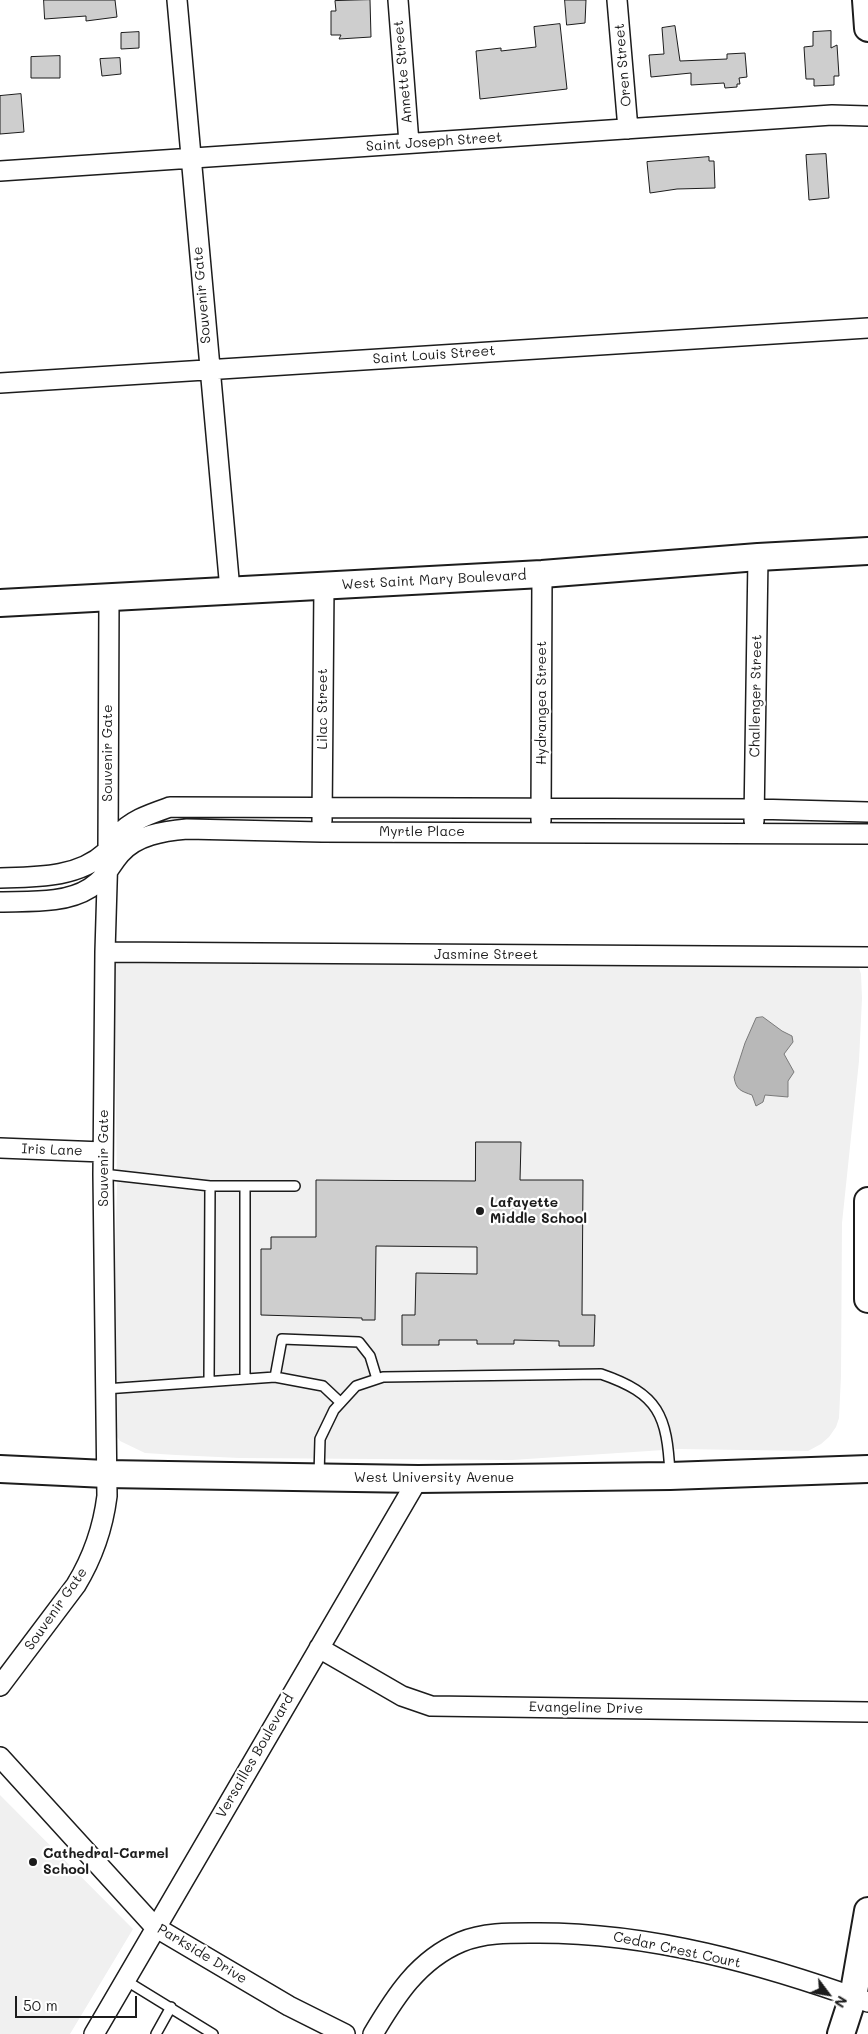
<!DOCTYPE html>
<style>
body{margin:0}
#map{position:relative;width:868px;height:2034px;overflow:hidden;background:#fff;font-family:Mali,sans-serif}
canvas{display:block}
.north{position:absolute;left:803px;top:1969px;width:50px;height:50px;-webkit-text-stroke:4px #fff;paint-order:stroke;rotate:121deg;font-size:14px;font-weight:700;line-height:20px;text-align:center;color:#1c1c1c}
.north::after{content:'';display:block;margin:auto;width:18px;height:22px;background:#1c1c1c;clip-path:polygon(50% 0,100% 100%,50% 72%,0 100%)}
.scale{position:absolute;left:15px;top:1996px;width:122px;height:22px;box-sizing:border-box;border:2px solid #1c1c1c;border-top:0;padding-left:6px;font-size:15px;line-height:18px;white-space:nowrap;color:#1c1c1c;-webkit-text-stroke:4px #fff;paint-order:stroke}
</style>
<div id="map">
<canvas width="868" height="2034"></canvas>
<div class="north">N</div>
<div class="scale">50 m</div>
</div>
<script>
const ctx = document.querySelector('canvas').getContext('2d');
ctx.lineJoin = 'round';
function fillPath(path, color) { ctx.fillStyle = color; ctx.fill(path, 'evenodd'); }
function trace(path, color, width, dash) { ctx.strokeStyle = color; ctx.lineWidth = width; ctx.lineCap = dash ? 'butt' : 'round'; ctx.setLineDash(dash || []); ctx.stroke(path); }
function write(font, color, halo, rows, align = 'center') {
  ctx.font = font + ' Mali,sans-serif'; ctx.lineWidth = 4.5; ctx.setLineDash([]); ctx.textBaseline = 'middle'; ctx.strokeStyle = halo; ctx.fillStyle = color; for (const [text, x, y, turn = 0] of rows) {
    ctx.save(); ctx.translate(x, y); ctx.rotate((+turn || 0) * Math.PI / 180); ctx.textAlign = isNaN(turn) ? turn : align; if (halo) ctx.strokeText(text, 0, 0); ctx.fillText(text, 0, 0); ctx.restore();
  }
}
const built = new Path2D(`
 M121,959L854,965L859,968L861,974L862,998L859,1061L842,1223L841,1376L839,1418L836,1427L829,1437L821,1444L808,1451L679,1449L512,1460L239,1458L176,1455L145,1453L120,1441L114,1432L111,1373L117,1188L114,967L117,962Z
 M0,1795L133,1929L70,2034H0Z`);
const water = new Path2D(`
 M763,1017L782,1031L792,1036L793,1042L784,1054L794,1072L788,1081V1097L765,1095L763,1102L756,1106L752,1095C741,1091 736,1090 734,1077L745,1043L756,1018Z`);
const building = new Path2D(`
 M44,0H115L117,17L86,21V16L45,19Z
 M370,0L371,37L339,39L341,35H331V11H336L335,1Z
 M565,0H586L585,23L567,25Z
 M560,24L567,89L480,99L476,51L501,48V51L536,47L534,27Z
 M675,26L680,61L727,59V54L745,53L747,77L739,78L740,84H737V87L725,88L724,83L691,85V73L651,77L649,55L664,54L662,28Z
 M831,31V48L837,45L839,76H834V85L814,86V79H806L804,47L813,46V32Z
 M139,32V48L121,49V33Z
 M60,56V78H31V57Z
 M120,58L121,74L102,76L100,59Z
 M21,94L24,132L0,134V96Z
 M826,154L829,198L809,200L806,155Z
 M709,157V161H714L715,188L677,189L650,193L647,162Z
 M476,1142H521L520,1180H583L582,1315H595L594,1346H559V1341L514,1340V1344H477V1340H439V1345H402V1315H415L416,1273L477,1274V1247L376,1246L375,1320H362V1318L261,1315V1249H271V1237H316V1180L475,1181Z`);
const lane = new Path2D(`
 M103,1174L210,1186
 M245,1379V1186
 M209,1381L210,1186H295
 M105,1389L275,1377
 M340,1402L323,1386L275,1377L282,1339L359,1342L370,1356L377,1379
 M319,1476L320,1439L334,1410L356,1386L383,1377L601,1374C659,1394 667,1415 670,1474
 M125,1980L213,2034
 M156,2034L171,2007`);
const street = new Path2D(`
 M177,0L230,590
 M398,0L409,143
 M617,0L628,129
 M0,171L832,115L868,116
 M0,383L868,328
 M322,821L324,585
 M541,821L542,574
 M754,821L758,557
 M0,878C36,877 78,878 106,852C111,848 112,841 117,836C131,820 150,814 170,807L754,809L868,812
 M0,902C29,901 65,904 90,888C108,876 108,868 120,854C136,835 164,831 187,829L322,832L868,834
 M105,952L868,957
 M0,1148L103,1152
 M319,1648L402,1696L431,1706L868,1712
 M0,1686L76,1585C93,1557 103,1528 107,1496L103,1174L105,952L108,851L109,598
 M0,1757L155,1927L289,2006L345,2034
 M94,2034L418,1479
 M373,2034C395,1997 418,1960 461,1942C485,1932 513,1933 539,1933C652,1933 762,1964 868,2002`);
const secondary = new Path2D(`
 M866,0L868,28
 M0,603L542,574L758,557L868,551
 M868,1201V1299
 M0,1469L106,1474L418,1479L670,1476L868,1469
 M841,2034L853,1997L868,1911`);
const markers = [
 [480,1211,5,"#1c1c1c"],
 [33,1862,5,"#1c1c1c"]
];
const streetNames = [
 ["Oren Street",623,65,-95],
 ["Annette Street",403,72,-95],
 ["Saint Joseph Street",434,142,-4],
 ["Souvenir Gate",202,295,-95],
 ["Saint Louis Street",434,355,-4],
 ["West Saint Mary Boulevard",434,580,-3],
 ["Challenger Street",756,696,-89],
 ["Hydrangea Street",542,703,-90],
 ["Lilac Street",323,709,-90],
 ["Souvenir Gate",108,753,-90],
 ["Myrtle Place",422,832],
 ["Jasmine Street",486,955],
 ["Iris Lane",52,1150,2],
 ["Souvenir Gate",104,1158,-90],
 ["West University Avenue",434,1478],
 ["Souvenir Gate",56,1609,-55],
 ["Evangeline Drive",586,1708,1],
 ["Versailles Boulevard",255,1756,-60],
 ["Cedar Crest Court",677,1950,12],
 ["Parkside Drive",202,1954,31]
];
const poiNames = [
 ["Lafayette",490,1203],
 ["Middle School",490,1219],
 ["Cathedral-Carmel",43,1854],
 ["School",43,1870]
];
fillPath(built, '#f0f0f0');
fillPath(water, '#b8b8b8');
trace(water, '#7a7a7a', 1);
fillPath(building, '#cecece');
trace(building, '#1c1c1c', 1);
trace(lane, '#1c1c1c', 12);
trace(street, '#1c1c1c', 22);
trace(secondary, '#1c1c1c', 30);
trace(lane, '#fff', 9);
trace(street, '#fff', 19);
trace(secondary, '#fff', 26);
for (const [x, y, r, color] of markers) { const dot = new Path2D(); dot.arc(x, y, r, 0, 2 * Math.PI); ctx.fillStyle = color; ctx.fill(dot); trace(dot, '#fff', 2); }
write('14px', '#1c1c1c', '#fff', streetNames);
write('bold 14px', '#1c1c1c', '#fff', poiNames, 'left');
</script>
